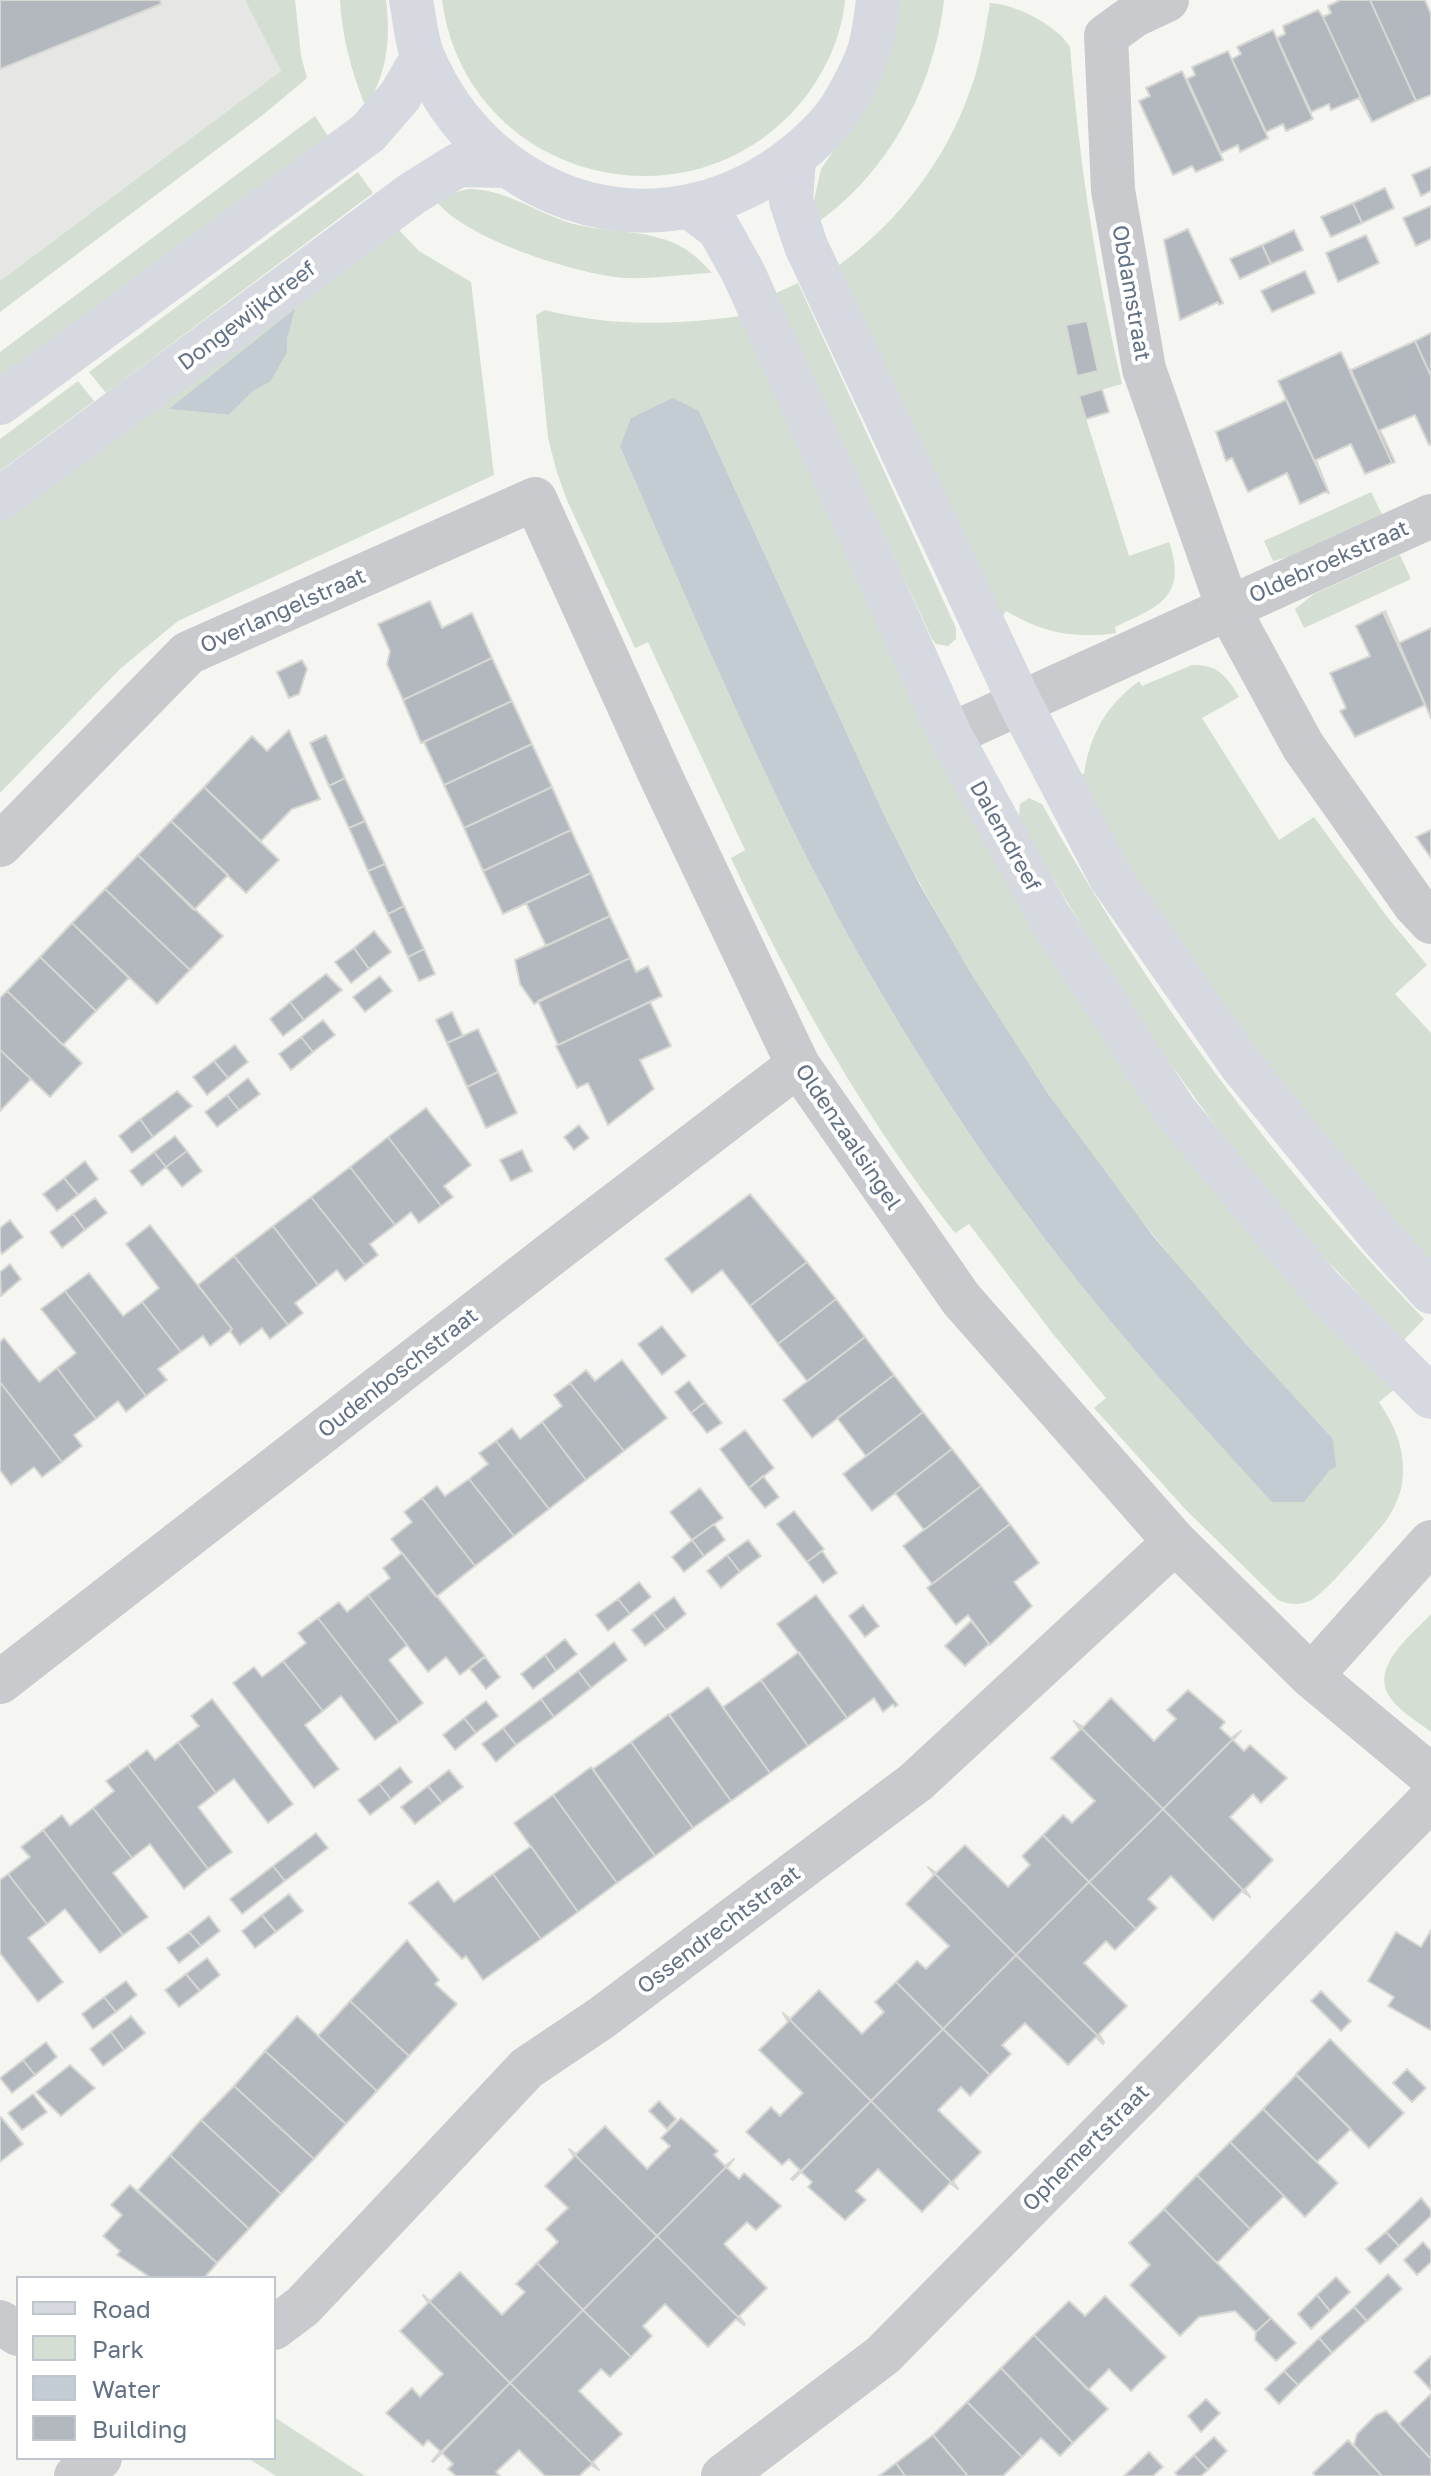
<!DOCTYPE html>
<style>
body{margin:0}
#map{position:relative;width:1431px;height:2476px;overflow:hidden;background:#f5f6f1;font-family:"Golos Text",sans-serif}
canvas{display:block}
.legend{position:absolute;left:16px;top:2276px;width:260px;height:184px;box-sizing:border-box;background:#fff;border:2px solid #c0c6ce;margin:0;padding:10px 14px;list-style:none;font-size:24px;color:#627185}
.legend li{display:flex;align-items:center;gap:16px;height:40px}
.legend b{width:40px;border:2px solid #c0c6ce}
</style>
<div id="map">
<canvas width="1431" height="2476"></canvas>
<ul class="legend">
<li><b style="height:10px;background:#d6d9df"></b>Road</li>
<li><b style="height:22px;background:#d5ded2"></b>Park</li>
<li><b style="height:22px;background:#c2ccd2"></b>Water</li>
<li><b style="height:22px;background:#b2b8be"></b>Building</li>
</ul>
</div>
<script>
const ctx = document.querySelector('canvas').getContext('2d');
ctx.lineJoin = 'round';
function fillPath(path, color) { ctx.fillStyle = color; ctx.fill(path, 'evenodd'); }
function trace(path, color, width, dash) { ctx.strokeStyle = color; ctx.lineWidth = width; ctx.lineCap = dash ? 'butt' : 'round'; ctx.setLineDash(dash || []); ctx.stroke(path); }
function write(font, color, halo, rows, align = 'center') {
  ctx.font = font + ' "Golos Text",sans-serif'; ctx.lineWidth = 8; ctx.setLineDash([]); ctx.textBaseline = 'middle'; ctx.strokeStyle = halo; ctx.fillStyle = color; for (const [text, x, y, turn = 0] of rows) {
    ctx.save(); ctx.translate(x, y); ctx.rotate((+turn || 0) * Math.PI / 180); ctx.textAlign = isNaN(turn) ? turn : align; if (halo) ctx.strokeText(text, 0, 0); ctx.fillText(text, 0, 0); ctx.restore();
  }
}
const built = new Path2D(`
 M0,0H245L281,71L0,281Z`);
const green = new Path2D(`
 M245,0H295L301,56L307,78L264,114L0,312V281L281,71Z
 M340,0H386C391,40 387,73 366,108C352,73 342,38 340,0Z
 M442,0H845C842,34 827,68 807,95C697,239 466,181 442,0Z
 M899,0H944C934,87 889,172 817,223L814,200L821,169L839,143Z
 M990,3C1015,4 1057,25 1070,47C1079,161 1096,273 1122,384L1079,396L1129,556L1169,542C1188,597 1158,607 1115,627L1116,633C1075,639 1042,633 1006,611L1001,619L835,268C897,224 946,161 971,88C981,61 985,32 990,3Z
 M315,116L332,142L0,390V352Z
 M358,172L373,193L106,393L89,372Z
 M468,189C507,189 537,214 574,224C608,233 646,229 678,245C692,252 702,262 712,273C684,274 654,279 625,278C579,275 460,238 434,198Z
 M395,226L419,251L471,282L494,475L178,621L120,669L0,793V521ZM294,311L287,340L270,382L253,391L229,415L170,409Z
 M798,283L956,628V639L948,646L936,644L932,639L774,294Z
 M545,310C611,327 674,325 741,316L931,731L1396,1388L1379,1402C1397,1429 1408,1456 1401,1489C1398,1500 1392,1513 1385,1522C1372,1538 1328,1590 1313,1599C1301,1606 1290,1605 1278,1600L1186,1510L1094,1408L1106,1398L1053,1334L969,1224L955,1233C865,1119 792,990 731,858L745,850L648,642L635,648L566,498L556,469L548,438L536,315ZM668,402L699,411L887,821C946,936 1013,1048 1089,1152C1164,1254 1247,1347 1333,1439L1330,1470L1306,1496L1179,1400L1069,1270L1026,1214L928,1069L875,982L825,893L751,739L620,447L635,418Z
 M78,381L94,401L0,471V439Z
 M1371,492L1383,516L1301,554L1273,561L1264,541Z
 M1400,555L1411,579L1304,628L1295,609L1314,594Z
 M1192,665C1217,664 1227,676 1239,697L1202,718L1279,840L1314,817L1388,918L1427,965L1395,994L1431,1033V1272L1184,963L1077,773L1084,774C1090,734 1106,706 1139,681L1142,686Z
 M1029,798L1042,804C1148,995 1273,1162 1424,1319L1403,1341C1363,1298 1321,1256 1283,1211C1181,1089 1095,956 1019,817L1020,804Z
 M1431,1614V1732C1418,1722 1396,1709 1388,1694C1372,1664 1414,1633 1431,1614Z
 M274,2417L365,2476H276L248,2458H274Z`);
const water = new Path2D(`
 M295,309L287,340V352L270,382L253,391L229,415L169,409Z
 M673,398L699,411L887,821L920,885L972,975L1048,1094L1153,1236L1245,1343L1333,1439L1336,1467L1330,1470L1304,1502H1272C1203,1426 1133,1351 1069,1270C997,1179 932,1080 873,979C774,809 700,626 620,447L631,418Z`);
const building = new Path2D(`
 M0,0H160L161,4L0,69Z
 M1340,0H1370L1416,101L1372,122L1323,17L1331,13L1328,6Z
 M1370,0H1425L1431,14V95L1416,101Z
 M1318,10L1323,17L1372,122L1359,98L1331,110L1329,104L1311,112L1277,38L1285,34L1283,26Z
 M1273,30L1313,119L1286,131L1283,124L1266,132L1232,59L1241,54L1237,47Z
 M1228,51L1268,138L1240,152L1238,145L1221,153L1187,79L1195,75L1192,67Z
 M1182,71L1223,160L1196,172L1192,166L1173,175L1139,101L1150,96L1146,88Z
 M1431,167V191L1421,196L1412,175Z
 M1385,188L1394,208L1362,223L1353,203Z
 M1353,203L1362,223L1331,237L1321,217Z
 M1431,206V239L1416,246L1403,218Z
 M1188,229L1223,303L1219,305L1218,302L1180,320L1164,240Z
 M1294,230L1303,250L1271,264L1262,245Z
 M1366,235L1379,263L1338,282L1326,253Z
 M1262,245L1271,264L1240,279L1230,259Z
 M1305,271L1315,293L1272,312L1261,291Z
 M1087,321L1098,371L1077,376L1066,325Z
 M1431,333V376L1415,341Z
 M1415,341L1431,376V444L1429,445L1415,415L1380,430L1395,462L1392,463L1351,370Z
 M1341,352L1392,463L1365,474L1351,444L1316,460L1329,493L1278,381Z
 M1102,389L1109,412L1086,419L1079,396Z
 M1286,400L1329,493L1325,492L1300,504L1287,473L1248,492L1232,458L1226,461L1216,432Z
 M430,601L442,628L472,613L492,658L403,700L387,664L390,651L378,624Z
 M1385,611L1399,643L1431,628V718Z
 M1383,612L1425,705L1355,737L1340,711L1346,708L1330,673L1370,656L1356,626Z
 M492,658L512,701L421,743L403,700Z
 M302,660L307,669L299,694L289,698L277,672Z
 M512,701L532,744L444,785L424,742Z
 M289,730L320,799L292,809L261,841L204,787L252,736L267,751Z
 M326,735L345,778L329,786L310,743Z
 M532,744L552,787L464,828L444,785Z
 M345,778L365,821L349,828L329,786Z
 M204,787L279,860L246,893L171,821Z
 M552,787L571,830L483,871L464,828Z
 M171,821L228,875L194,910L138,855Z
 M365,821L385,864L368,871L349,828Z
 M571,830L591,873L503,914L483,871Z
 M1431,830V858L1416,837Z
 M138,855L223,936L190,970L105,889Z
 M385,864L404,906L388,914L368,871Z
 M591,873L610,916L546,946L526,903Z
 M105,889L190,970L157,1004L72,923Z
 M404,906L424,949L408,957L388,914Z
 M610,916L630,958L534,1004L520,984L515,960Z
 M72,923L129,978L96,1011L40,957Z
 M374,931L391,952L369,969L354,948Z
 M354,948L369,969L351,983L335,962Z
 M424,949L435,974L419,981L408,957Z
 M40,957L96,1011L63,1045L7,991Z
 M630,958L636,972L648,966L662,996L558,1045L538,1001Z
 M326,974L342,990L304,1020L290,1002Z
 M380,976L392,991L365,1012L353,997Z
 M7,991L82,1063L50,1097L0,1050V998Z
 M290,1002L304,1020L283,1036L270,1019Z
 M650,1002L671,1046L640,1060L654,1089L608,1125L588,1083L577,1088L556,1046Z
 M452,1012L463,1036L447,1043L436,1020Z
 M323,1020L335,1035L313,1052L301,1037Z
 M478,1029L498,1072L467,1087L447,1043Z
 M301,1037L313,1052L291,1070L279,1054Z
 M235,1045L248,1062L228,1078L214,1061Z
 M0,1050L31,1079L0,1111Z
 M214,1061L228,1078L207,1095L193,1077Z
 M498,1072L517,1113L486,1128L467,1087Z
 M248,1078L260,1094L239,1110L227,1095Z
 M177,1091L192,1106L153,1137L140,1119Z
 M227,1095L239,1110L217,1127L205,1112Z
 M426,1108L471,1165L444,1186L453,1197L441,1206L388,1137Z
 M140,1119L153,1137L132,1153L119,1136Z
 M579,1125L589,1138L574,1150L564,1137Z
 M175,1136L187,1151L166,1167L154,1152Z
 M388,1137L441,1206L419,1223L411,1212L395,1225L350,1167Z
 M522,1150L532,1171L511,1181L500,1160Z
 M187,1151L202,1171L182,1187L166,1167Z
 M154,1152L166,1167L142,1186L130,1171Z
 M85,1161L98,1179L78,1195L64,1178Z
 M350,1167L395,1225L370,1244L378,1255L365,1265L311,1197Z
 M64,1178L78,1195L57,1211L43,1194Z
 M750,1194L807,1262L750,1306L722,1270L692,1293L665,1259Z
 M311,1197L365,1265L345,1281L337,1270L318,1285L273,1226Z
 M95,1198L107,1213L85,1230L73,1214Z
 M73,1214L85,1230L62,1248L50,1232Z
 M10,1220L23,1237L2,1254L0,1250V1228Z
 M150,1225L232,1329L210,1346L203,1336L181,1352L142,1302L159,1288L126,1244Z
 M273,1226L318,1285L295,1303L303,1313L288,1325L234,1256Z
 M234,1256L288,1325L270,1339L262,1328L240,1345L230,1331L232,1329L198,1285Z
 M807,1262L836,1299L778,1344L750,1306Z
 M10,1264L21,1279L1,1296L0,1272Z
 M89,1273L123,1316L142,1302L181,1352L158,1369L167,1380L146,1396L65,1291Z
 M65,1291L146,1396L126,1412L118,1401L96,1419L57,1368L76,1353L41,1309Z
 M836,1299L865,1337L807,1381L778,1344Z
 M662,1326L686,1356L662,1375L638,1344Z
 M865,1337L894,1375L812,1438L783,1400Z
 M4,1338L39,1382L57,1368L96,1419L74,1435L82,1446L62,1462L0,1382V1342Z
 M622,1360L667,1418L624,1451L570,1383L586,1370L595,1381Z
 M894,1375L923,1412L866,1456L837,1418Z
 M689,1381L705,1402L691,1413L675,1392Z
 M0,1382L62,1462L42,1477L34,1467L11,1485L0,1470Z
 M570,1383L624,1451L586,1480L542,1422L562,1406L554,1395Z
 M705,1402L722,1423L707,1433L691,1413Z
 M923,1412L952,1449L872,1511L843,1474Z
 M542,1422L586,1480L549,1509L496,1441L512,1428L520,1439Z
 M745,1430L774,1468L749,1488L720,1449Z
 M496,1441L549,1509L514,1536L469,1479L488,1464L479,1453Z
 M952,1449L981,1486L924,1530L895,1493Z
 M763,1476L779,1497L765,1508L749,1488Z
 M469,1479L514,1536L475,1566L422,1498L437,1486L445,1496Z
 M981,1486L1010,1524L932,1584L903,1546Z
 M700,1488L723,1518L692,1540L670,1512Z
 M422,1498L475,1566L436,1597L391,1539L412,1522L404,1512Z
 M794,1511L824,1549L807,1562L777,1524Z
 M714,1524L725,1540L704,1556L692,1540Z
 M1010,1524L1039,1563L1014,1582L1032,1606L990,1645L968,1615L956,1625L927,1588Z
 M692,1540L704,1556L684,1572L672,1557Z
 M748,1540L761,1556L740,1572L727,1555Z
 M822,1551L837,1573L823,1583L807,1562Z
 M402,1553L485,1656L460,1675L446,1657L428,1672L368,1595L390,1578L383,1568Z
 M727,1555L740,1572L721,1588L707,1571Z
 M639,1582L651,1597L630,1614L618,1599Z
 M368,1595L407,1645L389,1660L423,1703L399,1722L318,1618L339,1602L347,1612Z
 M816,1595L898,1705L895,1707L893,1704L883,1712L874,1698L847,1718L777,1624Z
 M674,1597L686,1614L666,1630L653,1613Z
 M618,1599L630,1614L608,1631L596,1615Z
 M863,1605L879,1626L865,1637L849,1616Z
 M653,1613L666,1630L645,1646L632,1630Z
 M318,1618L399,1722L375,1740L341,1696L323,1711L283,1661L306,1643L298,1633Z
 M971,1621L989,1644L965,1666L945,1646Z
 M565,1639L577,1654L556,1671L545,1655Z
 M614,1642L627,1660L591,1688L578,1671Z
 M799,1652L847,1718L808,1746L761,1680Z
 M545,1655L556,1671L533,1689L521,1674Z
 M485,1657L500,1677L486,1689L470,1669Z
 M283,1661L323,1711L305,1725L339,1769L314,1788L233,1683L254,1667L262,1677Z
 M578,1671L591,1688L554,1717L541,1699Z
 M761,1680L808,1746L770,1773L723,1707Z
 M708,1687L770,1773L731,1801L669,1715Z
 M1188,1690L1225,1722L1220,1728L1231,1738L1241,1731L1163,1809L1074,1721L1083,1727L1111,1698L1154,1741L1176,1719L1167,1710Z
 M212,1699L293,1804L268,1823L234,1779L216,1793L178,1742L199,1726L191,1716Z
 M541,1699L554,1717L516,1745L503,1728Z
 M486,1701L498,1716L476,1733L464,1718Z
 M669,1714L731,1801L693,1828L631,1742Z
 M464,1718L476,1733L455,1750L443,1735Z
 M1074,1721L1163,1809L1089,1882L1043,1835L1063,1815L1072,1823L1095,1801L1051,1758L1080,1730Z
 M503,1728L516,1745L496,1762L482,1744Z
 M1241,1731L1233,1740L1244,1751L1250,1745L1287,1778L1261,1803L1253,1794L1230,1817L1273,1860L1245,1889L1250,1897L1163,1809Z
 M178,1742L216,1793L198,1807L232,1852L208,1869L128,1765L147,1750L155,1760Z
 M631,1742L693,1828L655,1856L593,1769Z
 M128,1765L208,1869L184,1889L150,1844L132,1858L93,1808L114,1791L106,1781Z
 M400,1767L412,1782L391,1799L379,1784Z
 M591,1767L655,1856L617,1883L553,1795Z
 M449,1770L463,1787L442,1803L428,1786Z
 M379,1784L391,1799L370,1815L358,1800Z
 M428,1786L442,1803L415,1824L401,1807Z
 M553,1795L617,1883L578,1912L514,1823Z
 M93,1808L132,1858L113,1873L148,1917L123,1935L43,1830L62,1815L70,1826Z
 M1163,1809L1250,1897L1242,1891L1213,1920L1171,1876L1148,1899L1157,1908L1136,1929L1089,1882Z
 M43,1830L123,1935L100,1953L65,1909L47,1924L8,1874L30,1857L21,1847Z
 M316,1833L328,1848L285,1881L273,1866Z
 M1043,1835L1089,1882L1016,1955L928,1867L936,1873L965,1845L1008,1887L1030,1865L1022,1856Z
 M531,1846L578,1912L541,1939L493,1874Z
 M273,1866L285,1881L242,1914L230,1899Z
 M928,1867L1016,1955L943,2029L896,1982L917,1961L926,1969L949,1946L906,1904L934,1875Z
 M8,1874L47,1924L28,1938L63,1982L38,2002L0,1953V1880Z
 M493,1874L541,1939L483,1980L466,1956L462,1959L409,1903L438,1881L454,1902Z
 M1089,1882L1136,1929L1115,1950L1106,1941L1084,1963L1127,2006L1099,2034L1104,2042L1016,1955Z
 M289,1894L303,1911L276,1932L262,1915Z
 M262,1915L276,1932L255,1948L242,1931Z
 M209,1916L220,1931L201,1946L189,1932Z
 M1431,1930V2028L1430,2030L1388,2006L1394,1997L1368,1981L1396,1932L1421,1947Z
 M189,1932L201,1946L179,1963L167,1948Z
 M407,1940L439,1980L435,1984L457,2004L409,2056L350,2001Z
 M1016,1955L1104,2042L1103,2044L1096,2037L1068,2065L1025,2023L1002,2045L1011,2054L990,2075L943,2029Z
 M207,1958L220,1975L200,1991L186,1974Z
 M186,1974L200,1991L179,2007L165,1990Z
 M126,1981L137,1995L116,2012L104,1997Z
 M896,1982L943,2029L871,2101L783,2013L790,2019L819,1990L862,2034L884,2012L875,2002Z
 M1321,1991L1351,2021L1341,2031L1311,2001Z
 M104,1997L116,2012L93,2029L82,2014Z
 M350,2001L409,2056L377,2091L318,2036Z
 M783,2013L871,2101L793,2179H791L800,2170L789,2159L782,2165L746,2132L771,2107L780,2116L803,2093L759,2050L788,2022Z
 M131,2016L145,2033L124,2050L111,2032Z
 M297,2016L377,2091L346,2124L265,2051Z
 M943,2029L990,2075L970,2096L961,2087L938,2110L981,2152L953,2181L958,2189L871,2101Z
 M111,2032L124,2050L103,2066L90,2049Z
 M1330,2039L1404,2113L1369,2148L1296,2074Z
 M46,2042L57,2057L35,2075L23,2060Z
 M265,2051L346,2124L314,2159L234,2086Z
 M23,2060L35,2075L12,2093L0,2078Z
 M70,2065L95,2088L61,2116L36,2092Z
 M1407,2069L1426,2088L1412,2102L1393,2083Z
 M1296,2075L1351,2129L1317,2162L1263,2109Z
 M234,2086L314,2159L281,2194L201,2120Z
 M33,2094L47,2112L22,2130L8,2113Z
 M659,2101L676,2119L667,2129L649,2111Z
 M871,2101L958,2189L950,2183L922,2212L878,2169L856,2191L866,2200L845,2220L808,2187L812,2182L801,2172L793,2180Z
 M1263,2109L1338,2183L1305,2217L1230,2142Z
 M1,2117L23,2144L0,2162V2118Z
 M681,2118L718,2151L714,2155L725,2166L734,2159L657,2236L569,2149L576,2154L605,2126L647,2169L670,2146L661,2138Z
 M201,2120L281,2194L249,2229L170,2155Z
 M1230,2142L1284,2196L1250,2229L1197,2175Z
 M569,2149L657,2236L583,2310L537,2263L558,2242L546,2229L568,2208L545,2186L574,2157Z
 M170,2155L249,2229L217,2263L138,2190Z
 M734,2159L727,2168L739,2179L744,2173L781,2206L756,2230L747,2222L724,2244L767,2288L739,2316L745,2324L657,2236Z
 M1197,2175L1250,2229L1217,2263L1164,2209Z
 M130,2185L217,2263L204,2278H151L117,2255L120,2251L103,2236L122,2215L111,2205Z
 M1421,2198L1431,2210V2216L1399,2246L1386,2232Z
 M1164,2209L1271,2318L1256,2332L1235,2311L1199,2317L1180,2336L1130,2285L1150,2265L1129,2243Z
 M1386,2232L1399,2246L1380,2264L1366,2249Z
 M657,2236L745,2324L744,2325L736,2319L708,2347L665,2304L643,2326L652,2336L631,2357L583,2310Z
 M1423,2242L1431,2251V2262L1417,2275L1404,2260Z
 M537,2263L583,2310L510,2383L423,2295L430,2301L460,2272L502,2315L525,2292L516,2284Z
 M1388,2274L1402,2289L1367,2321L1354,2307Z
 M1336,2277L1350,2292L1330,2311L1317,2295Z
 M423,2295L510,2383L432,2461L440,2451L428,2440L423,2446L386,2413L412,2388L420,2397L443,2374L400,2331L428,2303Z
 M1317,2295L1330,2311L1311,2329L1298,2314Z
 M1105,2296L1166,2357L1131,2391L1109,2369L1088,2390L1034,2335L1069,2301L1085,2316Z
 M1354,2307L1367,2321L1332,2353L1319,2338Z
 M583,2310L631,2357L610,2377L601,2369L579,2391L622,2434L593,2462L599,2470L510,2383Z
 M1271,2318L1296,2343L1276,2361L1255,2340L1256,2332Z
 M1034,2335L1108,2409L1073,2443L1001,2368Z
 M1319,2338L1332,2353L1298,2385L1284,2371Z
 M1431,2356V2390L1414,2372Z
 M1001,2368L1073,2443L1060,2456L1041,2438L1022,2457L967,2402Z
 M1284,2371L1298,2385L1279,2404L1265,2389Z
 M510,2383L599,2470L591,2465L579,2476H545L519,2450L496,2472L500,2476H456L448,2469L453,2464L442,2453L433,2462Z
 M1431,2394V2459L1399,2424Z
 M1206,2399L1220,2413L1201,2432L1188,2416Z
 M967,2402L1022,2457L1003,2476H968L933,2435Z
 M1386,2411L1431,2459V2476H1382L1354,2445L1357,2434L1376,2415Z
 M933,2435L968,2476H905L896,2463Z
 M1214,2437L1227,2451L1208,2470L1194,2455Z
 M1348,2440L1382,2476H1315L1313,2473Z
 M1149,2452L1163,2467L1153,2476H1124Z
 M1194,2455L1208,2470L1201,2476H1178L1175,2473Z
 M896,2463L905,2476H879Z`);
const street = new Path2D(`
 M1167,0L1135,15L1106,36L1113,190L1144,369L1228,608L1303,746L1415,905L1431,922
 M950,735L1431,516
 M0,845L188,653L535,499L662,779L798,1065L961,1299L1175,1542L1311,1676L1431,1776
 M1311,1676L1431,1542
 M0,1682L555,1251L798,1065
 M0,2322L18,2334
 M274,2328L303,2306L527,2068L600,2019L916,1782L1175,1542
 M76,2476L100,2458
 M723,2476L883,2355L1431,1799`);
const secondary = new Path2D(`
 M411,0C415,19 416,42 424,59C484,197 640,255 771,173C795,158 825,132 841,108C851,91 864,67 870,48C874,33 876,16 878,0
 M794,159L791,201L806,246L1020,703L1111,878L1241,1065L1383,1239L1431,1292
 M690,207L719,229L744,274L950,735L1049,916L1175,1111L1322,1289L1431,1397
 M0,403L368,133L400,96L423,57
 M0,499L413,193L458,165L505,166`);
const streetNames = [
 ["Obdamstraat",1131,293,80],
 ["Dongewijkdreef",247,316,-37],
 ["Oldebroekstraat",1329,562,-24],
 ["Overlangelstraat",283,611,-24],
 ["Dalemdreef",1005,836,61],
 ["Oldenzaalsingel",848,1137,56],
 ["Oudenboschstraat",398,1373,-38],
 ["Ossendrechtstraat",719,1930,-37],
 ["Ophemertstraat",1086,2148,-45]
];
fillPath(built, '#e6e6e5');
fillPath(green, '#d5ded2');
fillPath(water, '#c2ccd2');
fillPath(building, '#b2b8be');
trace(building, '#d7d7d4', 2);
trace(street, '#c8cace', 44);
trace(secondary, '#d6d9df', 44);
write('22px', '#627185', '#fff', streetNames);
</script>
